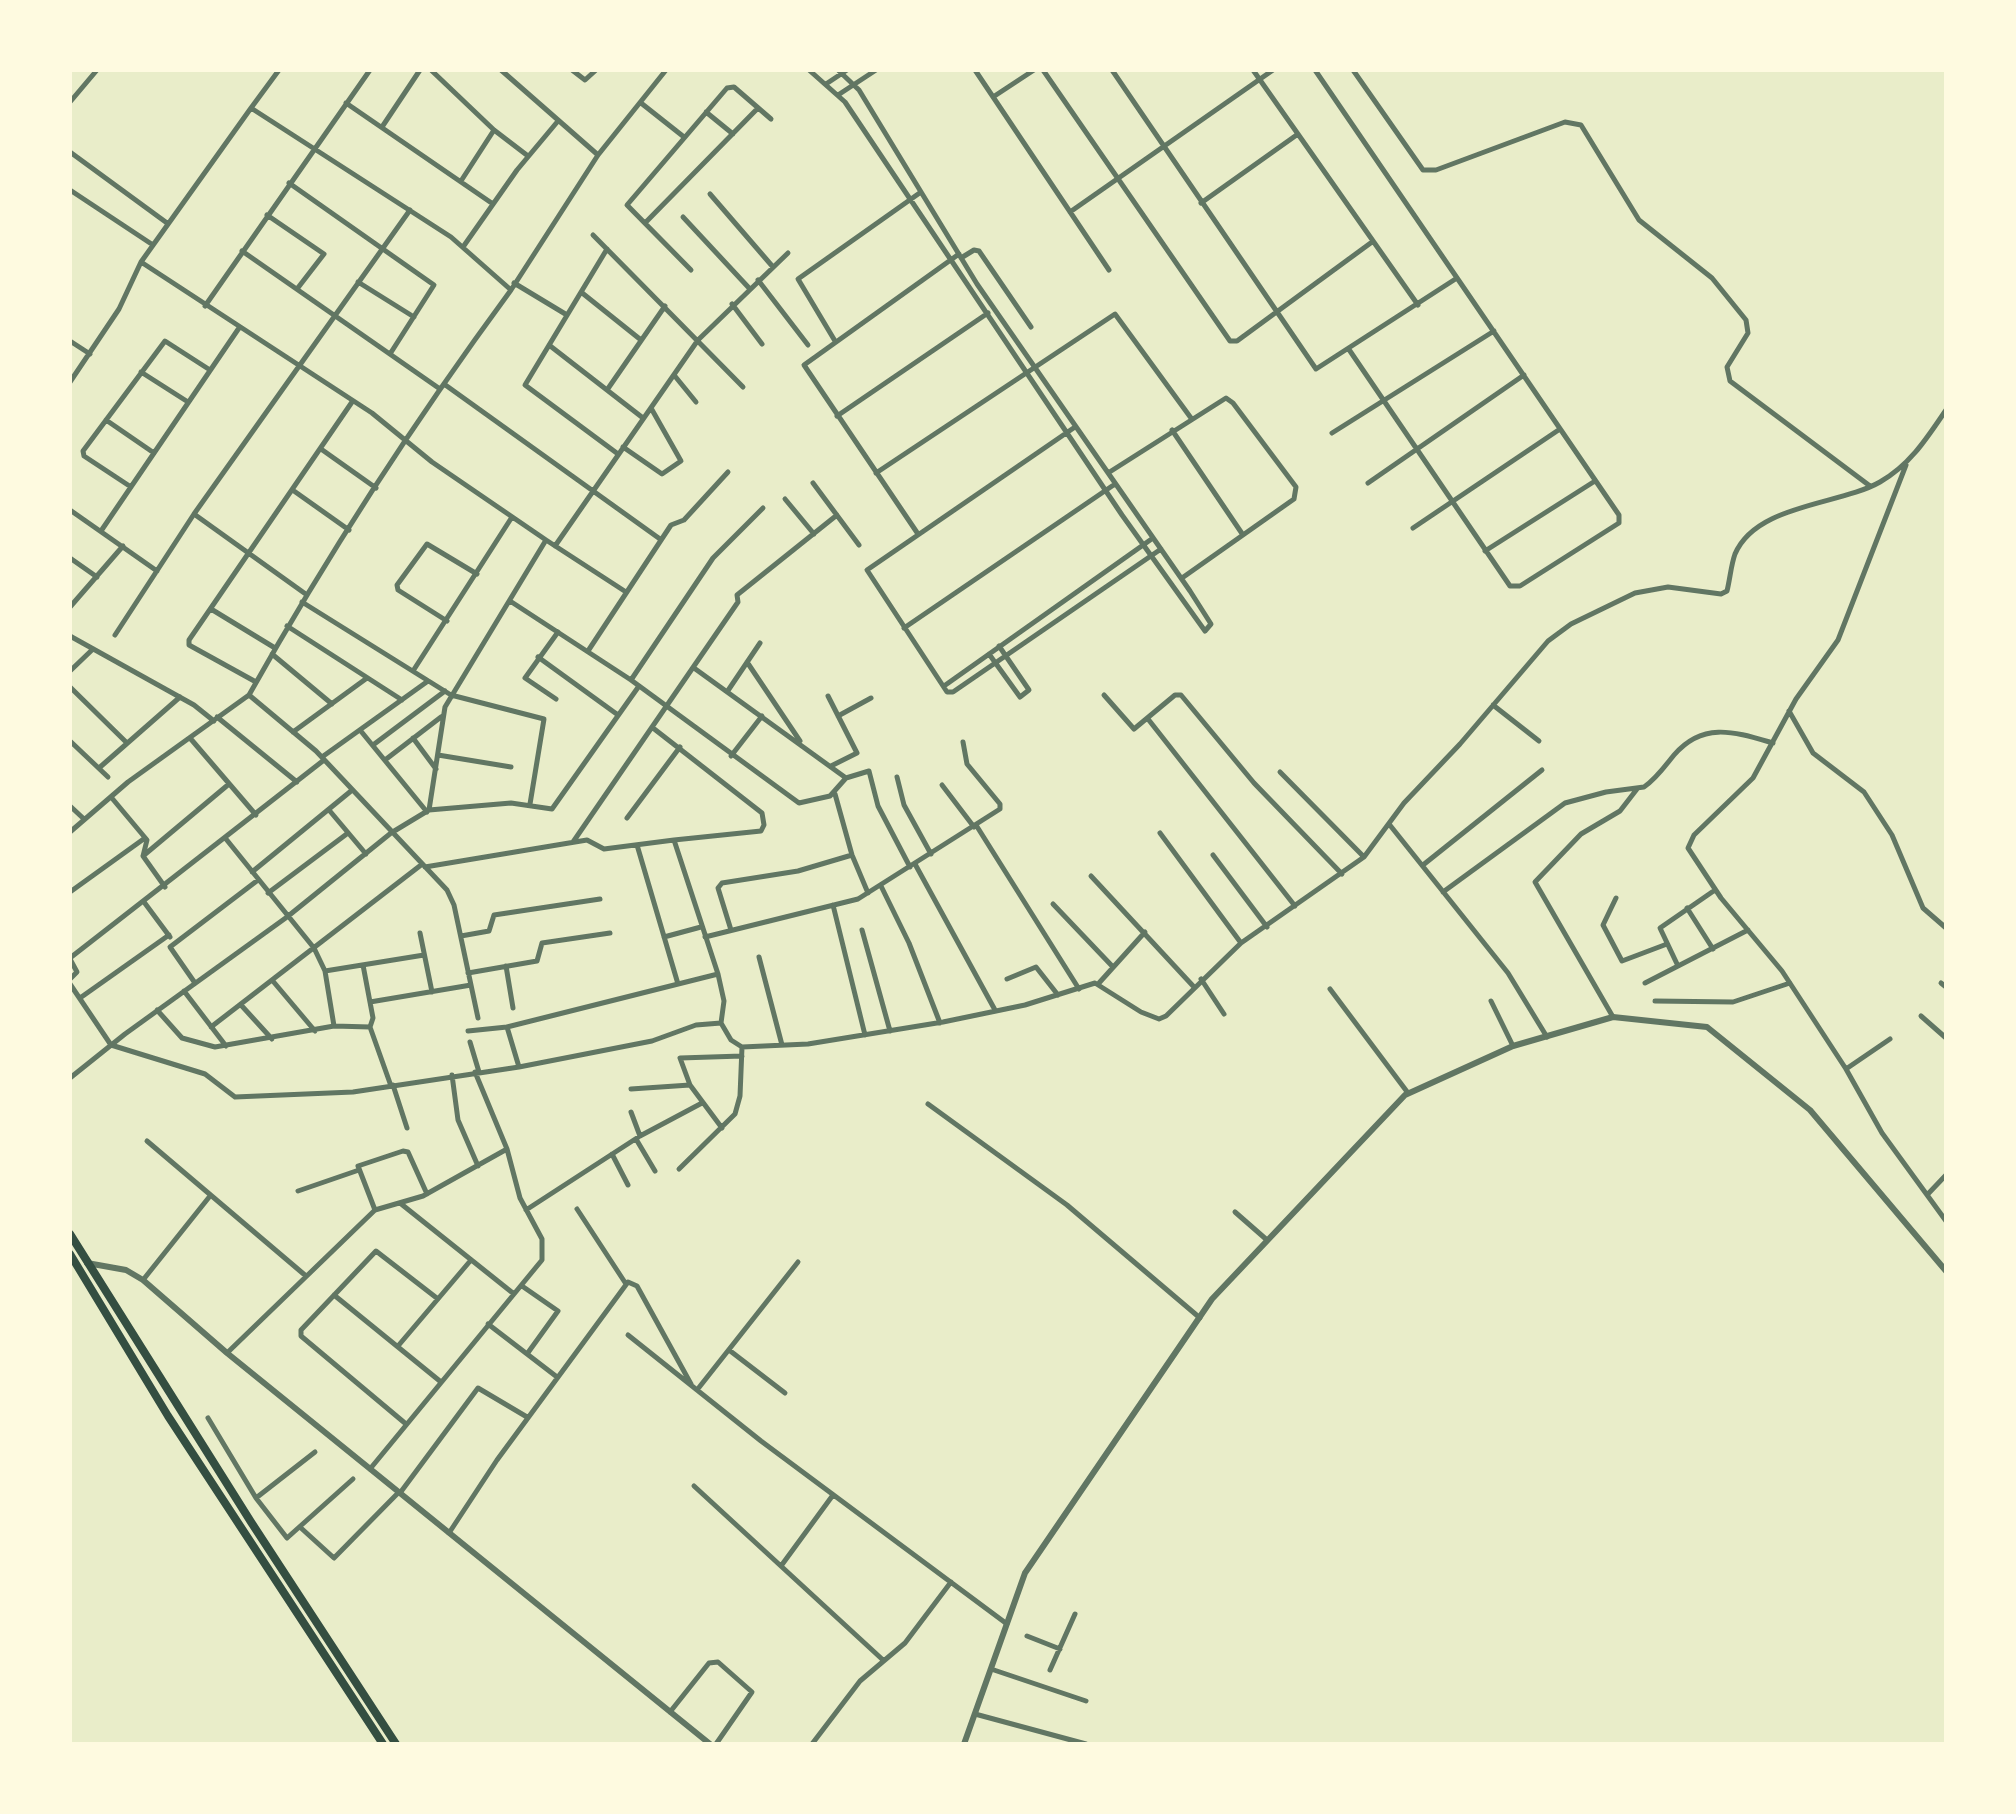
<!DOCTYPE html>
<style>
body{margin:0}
#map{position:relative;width:2016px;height:1814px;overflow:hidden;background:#e9edc9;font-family:Signika,sans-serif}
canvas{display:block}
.frame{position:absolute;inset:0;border:72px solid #fefae0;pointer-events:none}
</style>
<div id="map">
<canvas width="2016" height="1814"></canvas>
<div class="frame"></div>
</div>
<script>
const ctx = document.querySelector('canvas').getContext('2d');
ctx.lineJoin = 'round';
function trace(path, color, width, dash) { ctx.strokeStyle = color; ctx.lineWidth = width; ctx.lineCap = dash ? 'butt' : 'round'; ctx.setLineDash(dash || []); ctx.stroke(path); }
const minor = new Path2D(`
 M431,70L494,130L528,156
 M501,70L598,155
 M572,70L585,80L596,70
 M809,70L845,102L1122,515L1205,631L1211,624L1190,591L977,284L859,90L838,70
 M975,70L1109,270
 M1043,70L1230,341H1237L1372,242
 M1112,70L1316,369L1457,278
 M1253,70L1418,305
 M1315,70L1619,515V523L1520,586H1510L1350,351
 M1353,70L1423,170H1436L1565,122L1581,125L1639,220L1712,278L1746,320L1748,333L1727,367L1730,381L1870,486
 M826,84L847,70
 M838,95L876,70
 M993,97L1034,70
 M70,102L97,70
 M346,103L493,204
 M641,103L684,137
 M251,108L279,70
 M706,112L733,134
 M382,127L420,70
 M70,152L167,223
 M461,181L494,130
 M289,183L434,285L390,354
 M70,190L153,245
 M710,194L773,267
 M1201,203L1298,134
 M1070,212L1273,70
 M267,215L324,254L297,289
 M683,217L749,288
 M645,223L758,108
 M593,235L743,387
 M463,247L517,170L558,121
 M607,249L525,385L618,454
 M242,251L440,389
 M961,258L974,250L979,251L1031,327
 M141,262L251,108L451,237L511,290C416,419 328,554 249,695
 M691,270L627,205L727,88L734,87L771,119
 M758,280L808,345
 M358,282L414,317
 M514,283L567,315
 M511,290L598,155L666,70
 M581,292L641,340
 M732,304L762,344
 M205,306L370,70
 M70,341L90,354
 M835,341L798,279L921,192
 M549,345L643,418
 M141,372L188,402
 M674,375L696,402
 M70,382L119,309L141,262L372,413L432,462L546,540L445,707L429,810L391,833L287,917L125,1034L70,1078
 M444,384L660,539
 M607,390L665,306
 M837,416L988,313
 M106,420L154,453
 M1075,427L867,570L947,692H953L1161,549
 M1172,430L1243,535
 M1332,433L1494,331
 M623,447L662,474L681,461L651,408
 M321,449L376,488
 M1906,465L1838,640L1796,699L1753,778L1694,835L1688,848L1721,898L1782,971L1846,1069L1882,1133L1946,1221
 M876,473L1115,314L1191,418
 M1108,473L1226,398L1233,403L1296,487L1294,499L1182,578
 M813,483L859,545
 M1368,483L1524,375
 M131,487L84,456L83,451L165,341L210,370
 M294,491L349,530
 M785,499L814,534
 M70,510L157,571
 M194,514L307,595
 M1413,528L1560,429
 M101,531L239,328
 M918,534L804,365L959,254
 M546,540L626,592
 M555,546L698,340L788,253
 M1485,551L1595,481
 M70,558L97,577
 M510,601L631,680L799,803L830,796L846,778L869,771L878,806L910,867
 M302,602L451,695L544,719L530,804
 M70,607L123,546
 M211,609L275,648
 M447,621L398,590L397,585L427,544L477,574
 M287,626L402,700
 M904,628L1115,484
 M115,635L194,514L410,210
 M70,636L194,705L214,721
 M588,651L671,525L684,520L728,472
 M272,654L332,704
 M989,654L1020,697L1029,690L999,646
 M538,657L618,715
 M747,662L800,741
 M694,668L846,778
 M70,671L93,649
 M413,671L512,517
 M631,680L713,558L763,508
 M256,682L189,645V640L352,402
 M944,686L1153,538
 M70,687L127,743
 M727,692L760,643
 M1104,695L1134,729L1175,695H1181L1254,783L1342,874
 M828,696L857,753L831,766
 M556,699L525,678L558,632
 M1493,705L1539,741
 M1789,711L1813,753L1864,792L1892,835L1923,908L1946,928
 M838,716L871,698
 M217,717L297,782
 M1148,719L1295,906
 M653,728L762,813L764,825L761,831L674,840L718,974L724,1001L721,1023
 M360,730L427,812
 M293,732L367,678
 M190,738L256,815
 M413,738L436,769
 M70,741L108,777
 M373,745L445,691
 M438,755L511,767
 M731,756L762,716
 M322,757L428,681
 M385,760L441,717
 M99,768L180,697
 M1280,772L1364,857
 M897,777L904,805L931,854
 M942,785L974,827
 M835,794L852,855L868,893
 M111,797L147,840L143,856L165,887
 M70,806L84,819
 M329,810L366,854
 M429,810L511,803L552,809L639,686
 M627,818L680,747
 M1389,824L1508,973L1547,1037
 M976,825L1079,989
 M70,832L128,782L249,695L316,751L447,890L454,905L478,1018
 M1160,833L1241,943
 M573,842L738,602L737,595L837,515
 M637,845L678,984
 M1213,855L1267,927
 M143,856L229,784
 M915,864L995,1010
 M1423,865L1542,770
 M425,867L587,840L604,849L674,840
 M252,872L351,791
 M1091,876L1194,987
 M881,886L909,943L940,1023
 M70,892L145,838
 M1443,892L1565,803L1606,792L1644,787C1656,779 1665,766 1674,755C1703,721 1735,732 1773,743
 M268,893L348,833
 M1616,898L1603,925L1622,961L1667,944
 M144,902L170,937
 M1053,904L1113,967
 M833,905L865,1035
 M1687,908L1713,949
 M731,930L718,888L722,883L798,871L852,855
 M862,930L890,1031
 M420,933L432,992
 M461,936L489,931L494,915L600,899
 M664,937L701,927
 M705,937L858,899L1000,809V804L967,764L963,742
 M759,957L782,1045
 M70,958L324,760
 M70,959L77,972L70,979
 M363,965L373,1018L370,1027L391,1086
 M506,966L513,1008
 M1678,966L1660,928L1715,890
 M325,971L424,955
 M468,973L537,961L542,943L610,933
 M1007,979L1036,967L1058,995
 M1201,979L1224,1014
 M272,980L315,1031
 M195,983L170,947L258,880
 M1099,983L1145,932
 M1645,983L1748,930
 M1941,983L1946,987
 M70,984L111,1045L205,1074L235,1097L353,1092L519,1067L652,1041L696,1025L721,1023L731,1040L742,1047L808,1044L943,1022L1025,1005L1095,983L1141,1012L1159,1019L1166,1016L1241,943L1364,857L1404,803L1460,744L1548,641L1571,624L1635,593L1668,587L1721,594L1727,591C1730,579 1731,565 1735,554C1756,504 1840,505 1880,482C1910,465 1927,438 1946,410
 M1330,989L1408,1093
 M184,991L226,1046
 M80,998L169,935
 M1491,1001L1513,1046
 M1655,1001L1733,1002L1790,983
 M370,1002L471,985
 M241,1005L272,1039
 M157,1010L182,1038L215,1047L334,1026L325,971L314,948L226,839
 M1921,1016L1946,1038
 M1613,1017L1535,882L1581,834L1620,811L1637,789
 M334,1026L370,1027
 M211,1027L421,865
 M507,1027L519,1067
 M468,1031L507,1027L718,974
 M470,1042L479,1072
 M1846,1069L1890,1039
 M452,1075L458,1120L478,1166
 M393,1085L407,1128
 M631,1089L690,1085
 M928,1104L1067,1205L1200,1318
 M631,1112L640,1136
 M722,1128L690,1085L680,1058L742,1056
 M636,1139L655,1171
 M147,1141L306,1276
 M612,1154L628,1185
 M679,1169L735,1114L740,1096L742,1047
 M298,1191L359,1170
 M1927,1195L1946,1175
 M400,1203L514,1294
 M577,1209L626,1284
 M375,1210L358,1166L403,1151L408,1152L427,1194
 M526,1210L640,1136L702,1103
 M1235,1212L1267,1240
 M143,1280L210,1196
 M522,1286L558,1311L527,1354
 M334,1295L441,1382
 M488,1324L557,1377
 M628,1335L761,1441L1007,1624
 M398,1346L471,1260
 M729,1350L785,1393
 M227,1353L375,1210L423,1196L507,1149L475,1072
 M697,1390L798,1262
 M208,1418L256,1498L287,1538L353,1479
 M406,1424L301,1336V1330L376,1251L438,1299
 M370,1469L542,1260V1239L520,1198L507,1149
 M694,1486L883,1660
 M400,1493L478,1388L527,1417
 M256,1498L315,1452
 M301,1528L334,1558L399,1492
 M449,1533L497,1460L628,1282L637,1286L691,1384
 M781,1566L833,1495
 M1027,1636L1060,1649
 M991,1669L1086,1701
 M1050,1670L1075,1614
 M670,1712L709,1663L718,1662L752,1692L716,1744
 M975,1714L1086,1744
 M812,1744L860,1681L905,1643L951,1582`);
const tertiary = new Path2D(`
 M87,1263L126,1270L143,1280L227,1353L710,1744
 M964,1744L1025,1573L1212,1299L1405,1095L1513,1046L1613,1017L1707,1027L1810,1110L1946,1271`);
const primary = new Path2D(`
 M70,1234L251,1522L396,1744
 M70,1254L168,1416L383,1744`);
trace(minor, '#617663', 5);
trace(tertiary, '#617663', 6);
trace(primary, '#344e41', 8);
</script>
